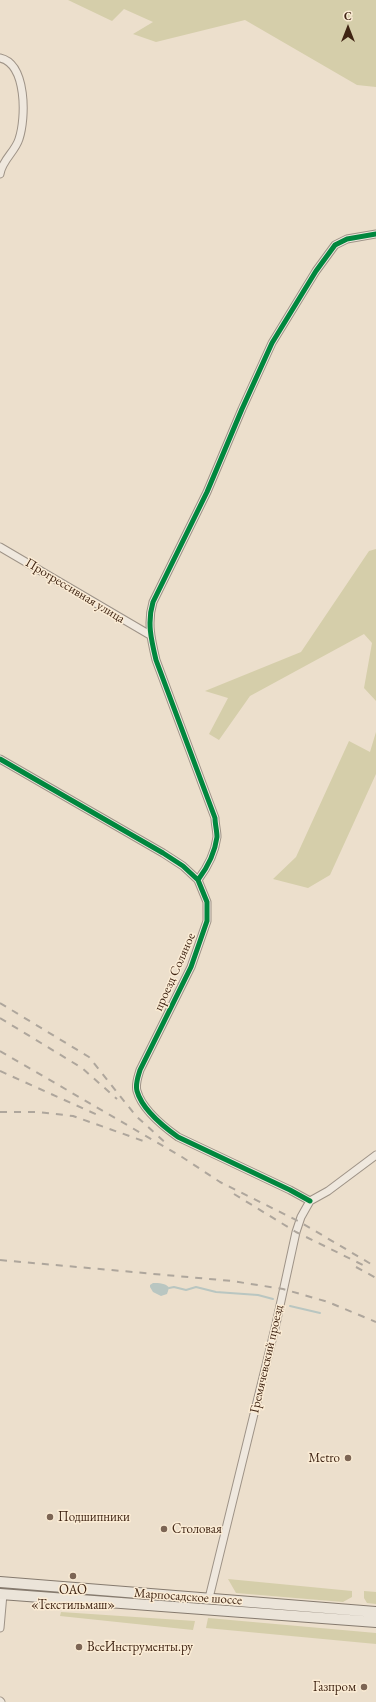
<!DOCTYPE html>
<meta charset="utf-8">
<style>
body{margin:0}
#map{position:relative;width:376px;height:1702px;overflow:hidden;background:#ecdfcc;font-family:"EB Garamond",serif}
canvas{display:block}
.north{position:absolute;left:328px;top:8px;width:40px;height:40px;-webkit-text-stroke:3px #fbecd5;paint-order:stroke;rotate:0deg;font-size:11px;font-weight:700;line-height:16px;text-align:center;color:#3f2413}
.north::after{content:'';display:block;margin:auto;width:14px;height:18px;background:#3f2413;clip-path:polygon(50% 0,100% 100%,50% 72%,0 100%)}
</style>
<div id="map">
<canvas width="376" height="1702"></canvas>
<div class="north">С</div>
</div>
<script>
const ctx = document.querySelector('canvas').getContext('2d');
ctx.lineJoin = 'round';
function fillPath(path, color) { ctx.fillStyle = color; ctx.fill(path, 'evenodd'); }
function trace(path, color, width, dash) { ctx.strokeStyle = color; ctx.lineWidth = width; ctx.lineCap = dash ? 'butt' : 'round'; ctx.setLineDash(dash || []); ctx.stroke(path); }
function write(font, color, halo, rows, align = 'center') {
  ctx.font = font + ' "EB Garamond",serif'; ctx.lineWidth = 3; ctx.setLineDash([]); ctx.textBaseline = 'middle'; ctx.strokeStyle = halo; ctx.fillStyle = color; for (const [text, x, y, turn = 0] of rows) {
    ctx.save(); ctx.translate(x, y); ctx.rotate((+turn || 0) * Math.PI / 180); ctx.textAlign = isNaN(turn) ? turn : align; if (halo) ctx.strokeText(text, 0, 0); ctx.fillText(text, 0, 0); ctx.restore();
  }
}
const green = new Path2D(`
 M68,0H376V87L357,85L245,20L156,42L133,34L153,22L124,9L112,21Z
 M376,549V701L364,688L372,643L364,634L250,696L219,740L209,734L228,698L205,691L301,652L369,551Z
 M376,732V774L330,875L308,888L273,879L296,857L349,741L370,752Z
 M228,1579L352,1591V1597L343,1602L236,1593Z
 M23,1589L196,1602L197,1603L23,1590Z
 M364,1591L376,1592V1604L367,1603L364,1598Z
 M61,1612L195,1621L193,1630L60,1616Z
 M208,1618L376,1633V1644L206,1628Z`);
const water = new Path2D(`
 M153,1283C159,1283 166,1283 169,1288L167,1294L161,1296L153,1292L150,1287V1285Z`);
const stream = new Path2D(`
 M169,1288L174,1287L186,1290L196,1287L216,1292L258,1295L273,1299
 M290,1306L320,1313`);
const street = new Path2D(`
 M0,58C27,64 26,118 19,139C15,152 2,160 0,174
 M0,547L150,635
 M0,759L163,853L183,866L198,880L207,902V921L191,967L140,1070C138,1077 135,1084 137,1091C142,1109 164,1127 178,1137L290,1190L310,1201
 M198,880C207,868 215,852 217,837C217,831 215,824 215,818L156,660C151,639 147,622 153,602L207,492L242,409L272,343L316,271L335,245L347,239L376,234
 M209,1598L276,1324L296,1232L301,1217L310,1201L328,1191L376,1155
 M0,1628L3,1594
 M0,1701L1,1702`);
const primary = new Path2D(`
 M0,1582L376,1612
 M0,1594L376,1622`);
const rail = new Path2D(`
 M0,1003L89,1057L136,1116L168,1145
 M0,1018L82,1068L117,1099
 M0,1051L182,1157L220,1182L300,1222L376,1267
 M0,1071L100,1116
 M0,1112H38L73,1116L149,1143
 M234,1194L296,1232L365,1266
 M0,1260L232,1281L283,1289L328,1302L376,1322
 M356,1267L376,1278`);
const cycleway = new Path2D(`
 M0,759L163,853L183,866L198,880L207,902V921L191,967L140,1070C138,1077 135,1084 137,1091C142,1109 164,1127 178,1137L290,1190L310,1201
 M198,880C207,868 215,852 217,837C217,831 215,824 215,818L156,660C151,639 147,622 153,602L207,492L242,409L272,343L316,271L335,245L347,239L376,234`);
const markers = [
 [348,1458,4,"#7c6554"],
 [50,1517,4,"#7c6554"],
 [164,1529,4,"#7c6554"],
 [73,1576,4,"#7c6554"],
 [79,1647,4,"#7c6554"],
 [364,1687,4,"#7c6554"]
];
const streetNames = [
 ["Прогрессивная улица",75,591,31],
 ["проезд Соляное",175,972,-66],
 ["Гремячевский проезд",267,1359,-77],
 ["Марпосадское шоссе",188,1597,4]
];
const poiNames = [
 ["Metro",340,1458,"right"],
 ["Подшипники",58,1517],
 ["Столовая",172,1529],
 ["ОАО",73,1590,"center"],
 ["«Текстильмаш»",73,1605,"center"],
 ["ВсеИнструменты.ру",87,1647],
 ["Газпром",356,1687,"right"]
];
fillPath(green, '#d5ceaa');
fillPath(water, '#b9c6c1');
trace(stream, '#b9c6c1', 2);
trace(street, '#9e9387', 9);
trace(primary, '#857a6e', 12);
trace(street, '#efe8de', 7);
trace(primary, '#ebe4d9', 10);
trace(rail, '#aea69c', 2, [7, 7]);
trace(cycleway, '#00873e', 5);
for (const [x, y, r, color] of markers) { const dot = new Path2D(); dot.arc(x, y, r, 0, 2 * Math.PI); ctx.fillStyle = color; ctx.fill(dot); trace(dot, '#fbecd5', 1.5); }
write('13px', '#3f2413', '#fbecd5', streetNames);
write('13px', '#3f2413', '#fbecd5', poiNames, 'left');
</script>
